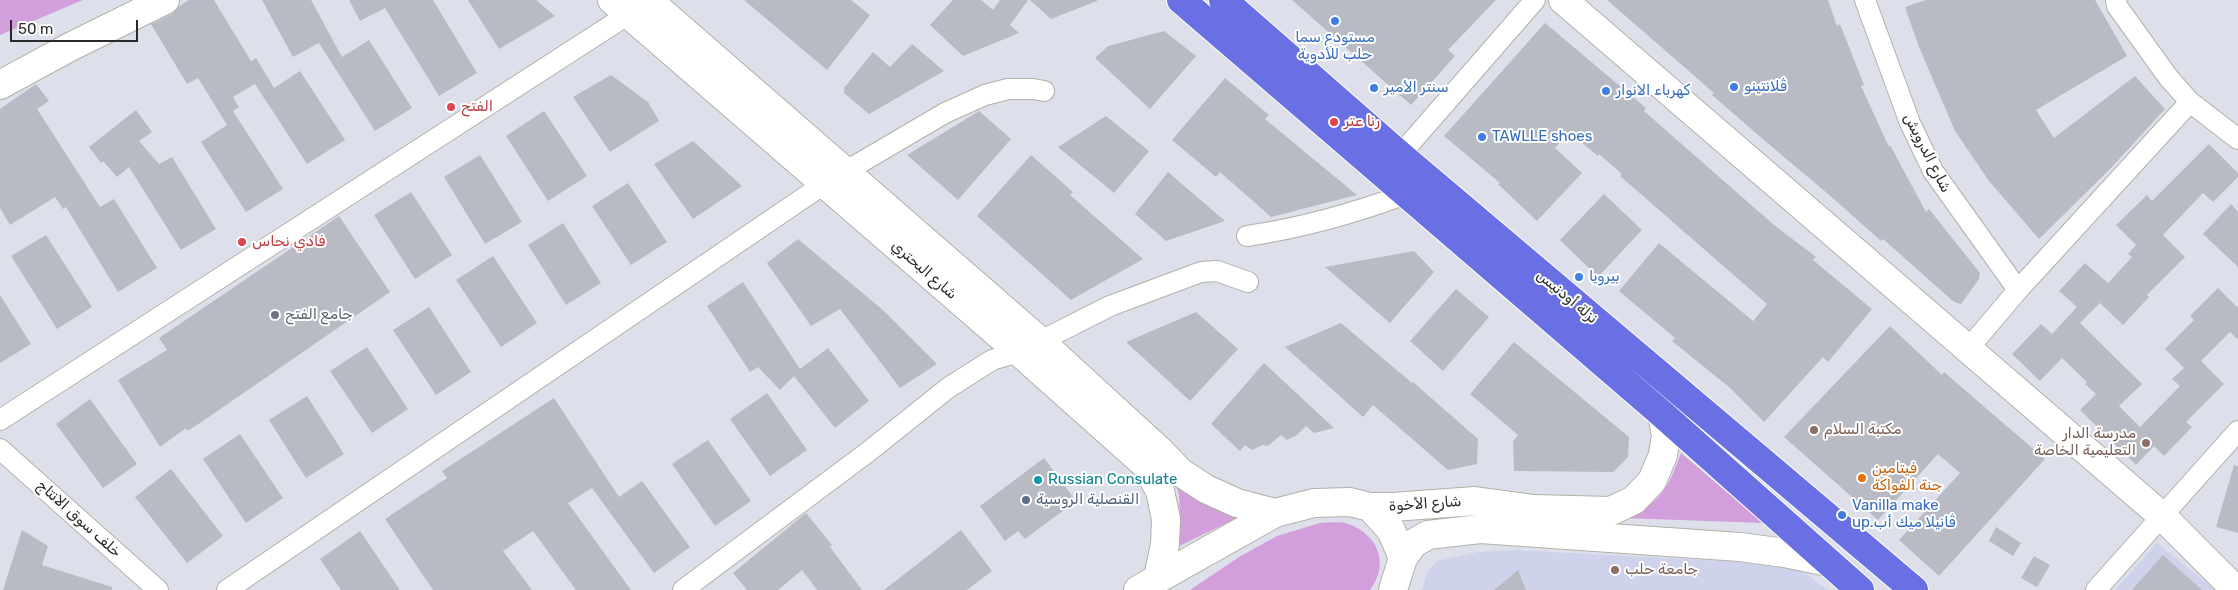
<!DOCTYPE html>
<meta charset="utf-8">
<style>
body{margin:0}
#map{position:relative;width:2238px;height:590px;overflow:hidden;background:#dde0eb;font-family:Rubik,sans-serif}
canvas{display:block}
.scale{position:absolute;left:10px;top:20px;width:128px;height:22px;box-sizing:border-box;border:2px solid #2a2a2a;border-top:0;padding-left:6px;font-size:15px;line-height:18px;white-space:nowrap;color:#2a2a2a;-webkit-text-stroke:4px #fff;paint-order:stroke}
</style>
<div id="map">
<canvas width="2238" height="590"></canvas>
<div class="scale">50 m</div>
</div>
<script>
const ctx = document.querySelector('canvas').getContext('2d');
ctx.lineJoin = 'round';
function fillPath(path, color) { ctx.fillStyle = color; ctx.fill(path, 'evenodd'); }
function trace(path, color, width, dash) { ctx.strokeStyle = color; ctx.lineWidth = width; ctx.lineCap = dash ? 'butt' : 'round'; ctx.setLineDash(dash || []); ctx.stroke(path); }
function write(font, color, halo, rows, align = 'center') {
  ctx.font = font + ' Rubik,Cairo,sans-serif'; ctx.lineWidth = 4; ctx.setLineDash([]); ctx.textBaseline = 'middle'; ctx.strokeStyle = halo; ctx.fillStyle = color; for (const [text, x, y, turn = 0] of rows) {
    ctx.save(); ctx.translate(x, y); ctx.rotate((+turn || 0) * Math.PI / 180); ctx.textAlign = isNaN(turn) ? turn : align; if (halo) ctx.strokeText(text, 0, 0); ctx.fillText(text, 0, 0); ctx.restore();
  }
}
const education = new Path2D(`
 M2157,543L2215,590H2115Z
 M1514,550L1778,564L1799,569L1828,590H1422L1428,571L1437,561L1478,552Z`);
const green = new Path2D(`
 M0,0H83L0,35Z
 M1681,453L1763,523L1624,518C1661,504 1668,488 1681,453Z
 M1172,469L1243,515L1167,552L1180,518L1179,495Z
 M1320,523C1329,523 1340,521 1348,524C1378,534 1390,564 1370,590H1190L1239,557L1277,536Z`);
const building = new Path2D(`
 M189,0H214L251,61L256,58L274,88L300,71L345,140L307,164L255,84L233,97L239,107L233,111L283,189L246,212L201,142L227,125L198,78L187,84L151,24L172,14L179,6Z
 M262,0H311L342,57L369,40L412,108L375,131L319,43L293,57Z
 M349,0H433L477,73L439,96L385,8L360,21Z
 M468,0H536L555,16L499,49Z
 M744,0H851L870,15L827,70Z
 M953,0H981L993,10L1000,0H1028L1010,25L1019,33L963,56L930,25Z
 M1030,0H1097V1L1051,19Z
 M1292,0H1496L1448,50L1455,56L1411,105Z
 M1607,0H1828L1837,26L1840,24L1864,85L1861,86L1889,147L1890,145L1926,212L1929,209L1980,273L1979,279L1961,304L1954,302L1883,239L1881,241L1827,193L1772,147L1712,95L1714,93Z
 M1926,0H2095L2127,56L2036,110L2054,138L2135,76L2165,109L2111,168L2039,239L1989,181L1955,131L1919,47L1905,7Z
 M1545,23L1646,108L1644,111L1774,225L1816,257L1813,260L1872,309L1828,362L1823,357L1764,422L1729,387L1672,341L1675,338L1619,291L1659,243L1753,321L1767,304L1620,176L1622,174L1599,154L1598,156L1569,132L1555,148L1582,173L1537,221L1498,184L1500,183L1444,136Z
 M1164,31L1196,56L1150,109L1095,58L1108,46Z
 M912,44L944,71L869,114L844,93V88L873,52L890,67Z
 M611,75L648,102L659,121L610,152L573,97Z
 M1225,78L1269,115L1265,119L1357,195L1271,217L1220,172L1216,177L1172,140Z
 M36,84L49,101L37,109L100,207L114,199L157,268L118,292L66,207L63,209L55,197L10,225L0,208V109Z
 M136,110L152,132L139,141L159,164L172,157L216,229L181,250L129,167L117,177L103,161L101,163L89,147Z
 M544,111L587,176L548,201L506,136Z
 M979,111L1011,139L958,200L907,155Z
 M1106,116L1149,151L1114,193L1058,147Z
 M693,141L742,186L693,219L654,164Z
 M2209,144L2238,173V177L2213,202L2203,193L2163,235L2185,257L2147,295L2149,297L2123,325L2100,303L2080,323L2142,384L2119,406L2140,427L2180,386L2172,379L2184,368L2165,349L2194,320L2190,316L2218,288L2238,308V340L2230,332L2201,361L2224,384L2186,422L2192,427L2164,456L2154,446L2136,465L2080,410L2096,394L2085,384L2087,382L2062,358L2040,381L2012,354L2041,324L2052,334L2077,307L2059,291L2085,263L2108,283L2132,257L2128,254L2136,245L2116,225L2147,195L2152,201Z
 M480,155L522,222L485,244L444,177Z
 M1031,155L1073,192L1070,195L1143,259L1071,300L977,216Z
 M1168,172L1225,221L1166,241L1135,214Z
 M628,183L667,242L631,265L592,206Z
 M411,192L452,255L415,279L374,215Z
 M1604,194L1642,230L1598,277L1560,240Z
 M2231,204L2238,212V267L2203,234Z
 M339,216L390,292L200,423L187,431L186,428L160,447L118,380L167,350L159,338Z
 M563,223L601,283L566,305L528,245Z
 M46,235L92,307L57,329L11,256Z
 M798,239L884,311L937,364L900,388L840,309L811,326L767,263Z
 M1414,251L1434,272L1390,323L1325,267Z
 M493,256L537,323L501,347L456,280Z
 M743,282L800,369L828,348L869,401L835,428L794,376L780,390L758,367L750,372L707,306Z
 M1456,289L1489,317L1443,371L1410,341Z
 M0,295L31,344L0,363Z
 M429,307L471,372L436,395L393,330Z
 M1196,312L1238,349L1190,401L1126,342Z
 M1341,323L1412,383L1413,382L1478,439L1477,464L1448,470L1373,405L1363,417L1285,347Z
 M1890,326L1942,375L1944,372L2045,459L1939,576L1899,540L1960,473L1938,454L1878,520L1784,437Z
 M1514,342L1629,437L1628,457L1613,472L1514,471L1513,441L1518,435L1470,394Z
 M367,347L408,409L372,433L330,371Z
 M1264,363L1334,428L1314,433L1306,426L1297,435L1287,440L1281,435L1268,446L1263,445L1252,450L1245,445L1240,451L1211,424Z
 M767,393L807,450L770,476L730,419Z
 M307,396L344,454L306,478L269,420Z
 M554,398L619,497L642,481L690,547L654,573L592,488L568,503L631,590H576L533,531L503,551L532,590H433L385,519L447,478L442,471Z
 M90,399L137,464L103,488L56,424Z
 M240,434L283,498L246,523L203,459Z
 M708,440L751,501L715,526L672,464Z
 M1044,458L1076,501L1025,539L1018,531L1005,541L980,506Z
 M2234,465L2238,466V533L2216,527Z
 M171,469L223,536L187,563L135,497Z
 M806,513L832,545L830,547L862,590H817L802,570L778,590H747L733,573Z
 M1996,527L2021,543L2013,556L1989,541Z
 M22,530L48,546L42,565L112,587V590H3Z
 M961,530L992,571L967,590H884Z
 M360,531L400,590H341L320,559Z
 M2163,555L2202,590H2132Z
 M2034,556L2050,565L2037,587L2021,578Z
 M1518,570L1526,590H1494Z`);
const street = new Path2D(`
 M1865,0L1910,123L1933,171L2018,290
 M2116,0L2117,6L2168,77L2190,102L2238,139
 M1400,155L1535,0
 M1247,236C1301,228 1355,213 1406,194
 M1968,349L2018,290L2190,102
 M0,420L638,8
 M0,449L158,590
 M227,590L824,184L945,113L985,95L1008,89H1033L1044,91
 M683,590L868,452L948,388L992,360L1019,352L1110,306L1201,272L1217,271L1248,282
 M2096,590L2238,431`);
const secondary = new Path2D(`
 M612,0L1019,352L1146,465L1160,491L1166,519L1165,544L1158,578
 M648,0L1040,341L1159,450L1180,472L1206,489L1237,503L1275,513
 M1563,0L2162,516L2236,590
 M0,85L70,47L165,0
 M1370,507L1391,530L1403,558
 M1138,590L1275,513L1314,503L1350,502L1370,507H1393L1475,501L1534,509L1611,511L1634,500L1652,481L1663,455L1666,436L1662,414
 M1393,590L1403,558L1414,543L1428,535L1480,529L1740,547L1785,553L1828,562`);
const primary = new Path2D(`
 M1181,0L1662,414L1860,590
 M1223,0L1400,155L1914,590`);
const markers = [
 [1335,21,5,"#3f7fe0"],
 [1734,87,5,"#3f7fe0"],
 [1374,88,5,"#3f7fe0"],
 [1606,91,5,"#3f7fe0"],
 [451,107,5,"#e0444e"],
 [1334,122,5,"#e0444e"],
 [1482,137,5,"#3f7fe0"],
 [242,242,5,"#e0444e"],
 [1579,277,5,"#3f7fe0"],
 [275,315,5,"#6b7280"],
 [1814,430,5,"#8d6e63"],
 [2146,443,5,"#8d6e63"],
 [1862,478,5,"#e8710a"],
 [1038,480,5,"#0f9aa8"],
 [1026,500,5,"#5c6f8a"],
 [1842,515,5,"#3f7fe0"],
 [1615,570,5,"#8d6e63"]
];
const shopNames = [
 ["مستودع سما",1335,38,"center"],
 ["حلب للأدوية",1335,55,"center"],
 ["ڤلانتينو",1744,87],
 ["سنتر الأمير",1384,88],
 ["كهرباء الانوار",1616,91],
 ["TAWLLE shoes",1492,137],
 ["بيرويا",1589,277],
 ["Vanilla make",1852,506],
 ["up.ڤانيلا ميك أب",1852,523]
];
const healthNames = [
 ["الفتح",461,107],
 ["رنا عتر",1344,122],
 ["فادي نحاس",252,242]
];
const streetNames = [
 ["شارع الدرويش",1927,153,63],
 ["شارع البحتري",924,270,41],
 ["نزلة أودنيس",1567,297,40],
 ["شارع الأخوة",1425,504,-4],
 ["خلف سوق الانتاج",79,519,42]
];
const worshipNames = [
 ["جامع الفتح",285,315]
];
const educationNames = [
 ["مكتبة السلام",1824,430],
 ["مدرسة الدار",2136,434,"right"],
 ["التعليمية الخاصة",2136,451,"right"],
 ["جامعة حلب",1625,570]
];
const foodNames = [
 ["فيتامين",1872,469],
 ["جنة الفواكة",1872,486]
];
const cultureNames = [
 ["Russian Consulate",1048,480]
];
const serviceNames = [
 ["القنصلية الروسية",1036,500]
];
fillPath(education, '#ced2eb');
fillPath(green, '#d29edc');
fillPath(building, '#b8bbc3');
trace(street, '#b1b1a6', 22);
trace(secondary, '#b1b1a6', 30);
trace(primary, '#fff', 30);
trace(street, '#fff', 20);
trace(secondary, '#fff', 28);
trace(primary, '#6970e4', 28);
for (const [x, y, r, color] of markers) { const dot = new Path2D(); dot.arc(x, y, r, 0, 2 * Math.PI); ctx.fillStyle = color; ctx.fill(dot); trace(dot, '#fff', 2); }
write('15px', '#366cbe', '#fff', shopNames, 'left');
write('15px', '#be3a42', '#fff', healthNames, 'left');
write('15px', '#2a2a2a', '#fff', streetNames);
write('15px', '#5b616d', '#fff', worshipNames, 'left');
write('15px', '#785e54', '#fff', educationNames, 'left');
write('15px', '#c56008', '#fff', foodNames, 'left');
write('15px', '#0d838f', '#fff', cultureNames, 'left');
write('15px', '#4e5e75', '#fff', serviceNames, 'left');
</script>
